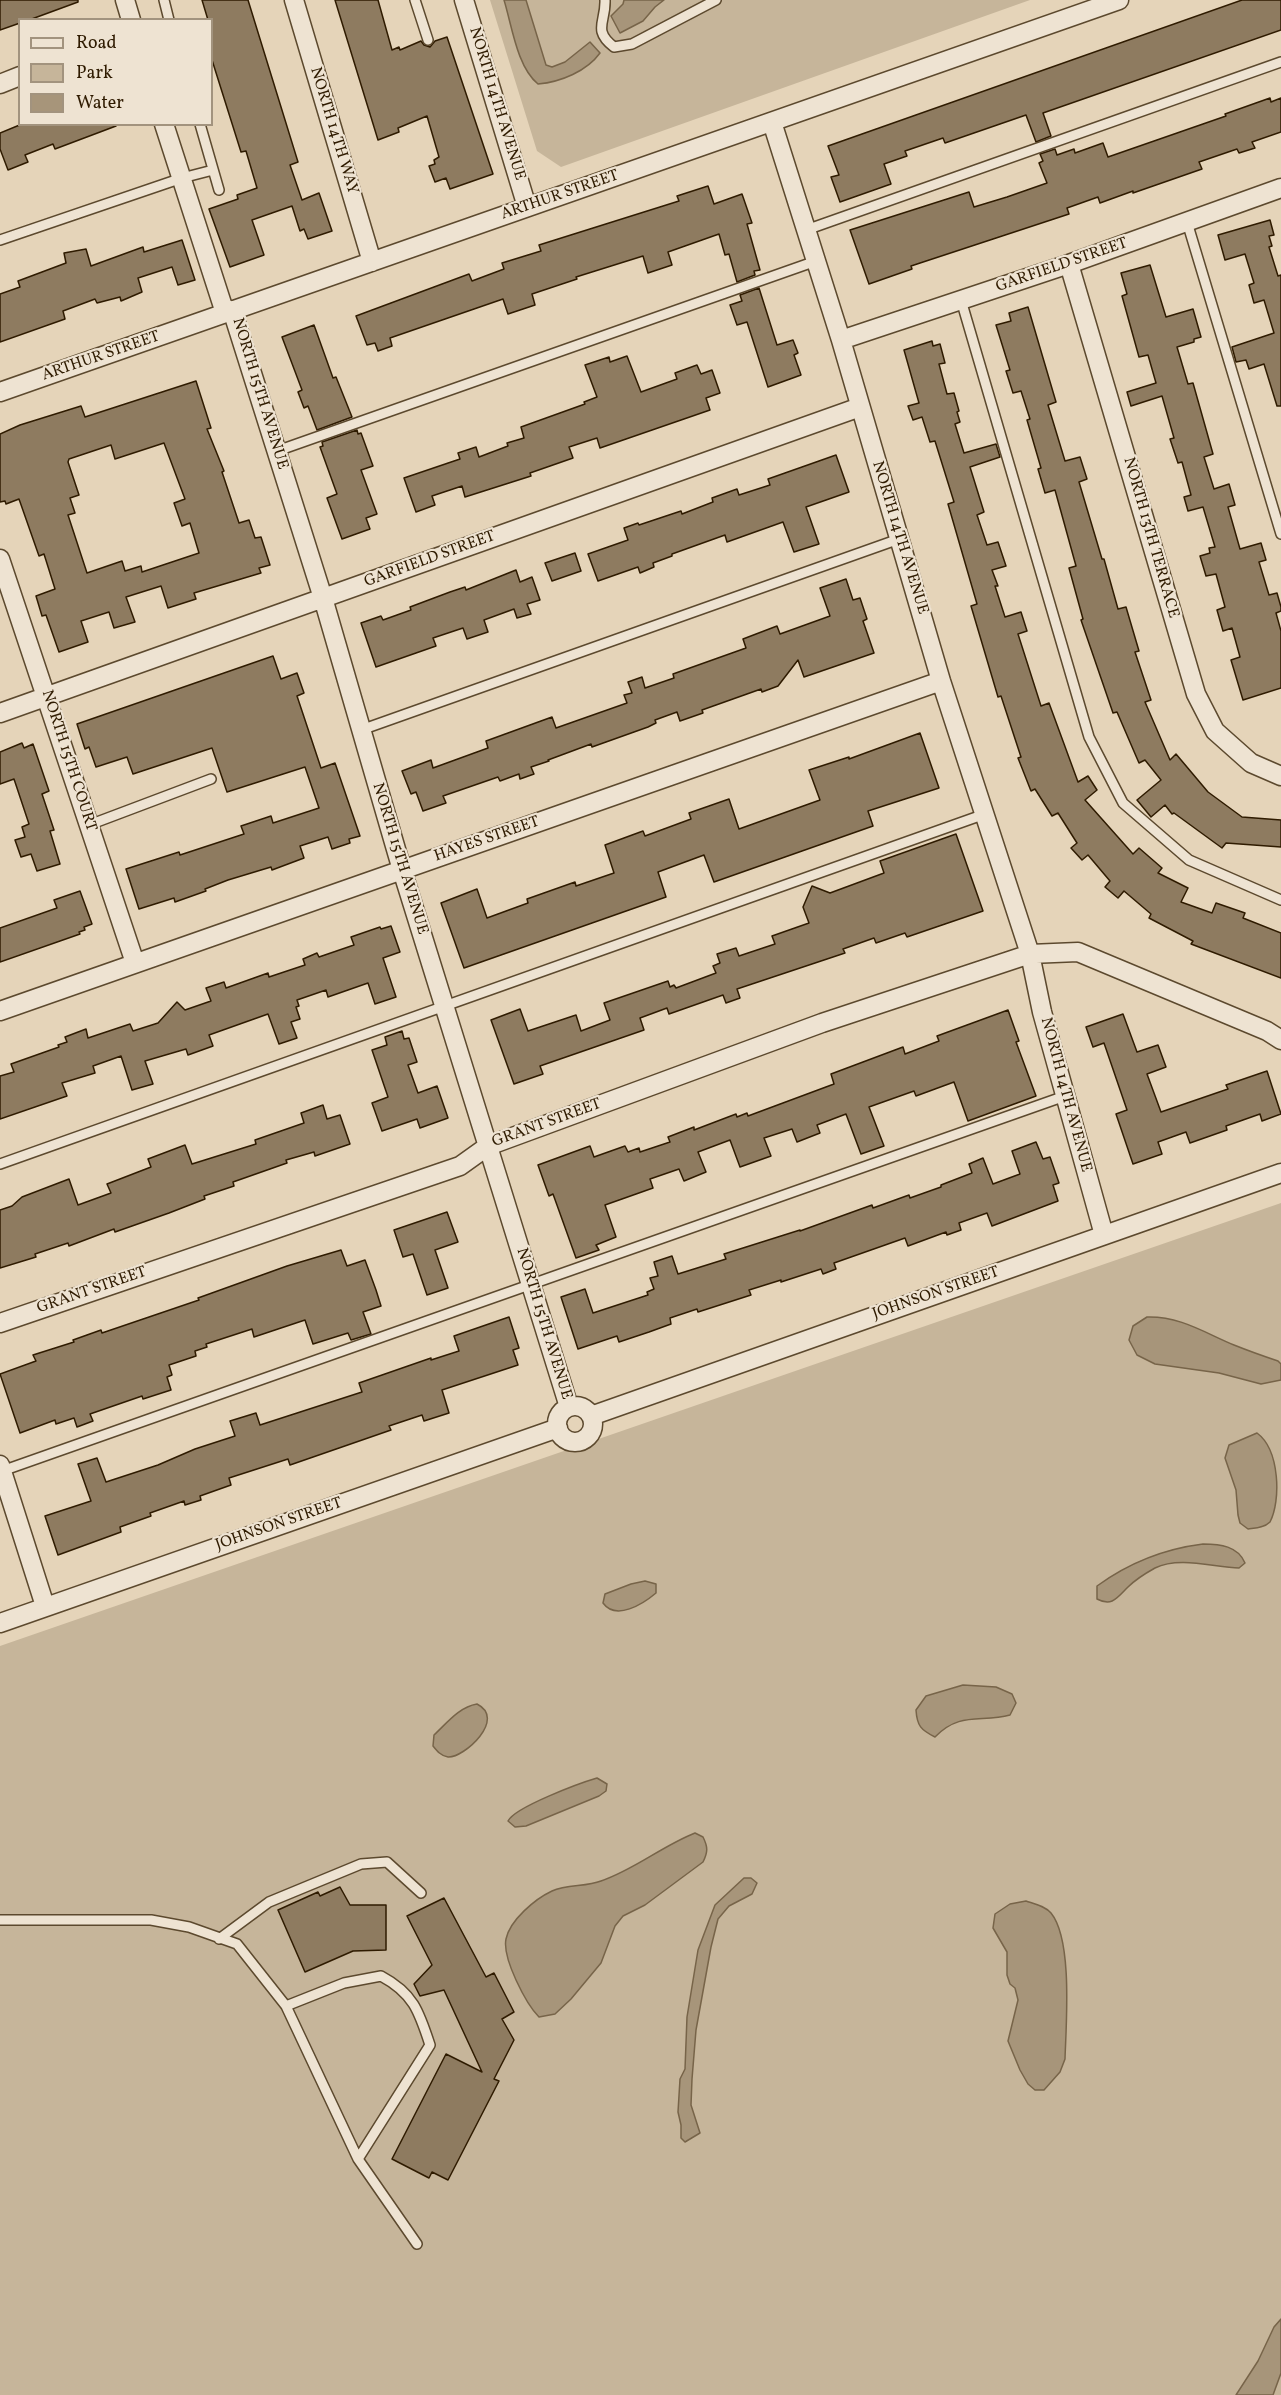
<!DOCTYPE html>
<style>
body{margin:0}
#map{position:relative;width:1281px;height:2395px;overflow:hidden;background:#e5d4b9;font-family:Vollkorn,serif}
canvas{display:block}
.legend{position:absolute;left:18px;top:18px;width:195px;height:108px;box-sizing:border-box;background:#eee3d2;border:2px solid #a2937e;margin:0;padding:8px 10px;list-style:none;font-size:18px;color:#2f1b00}
.legend li{display:flex;align-items:center;gap:12px;height:30px}
.legend b{width:30px;border:2px solid #a2937e}
</style>
<div id="map">
<canvas width="1281" height="2395"></canvas>
<ul class="legend">
<li><b style="height:8px;background:#eee3d2"></b>Road</li>
<li><b style="height:16px;background:#c6b59a"></b>Park</li>
<li><b style="height:16px;background:#a7957a"></b>Water</li>
</ul>
</div>
<script>
const ctx = document.querySelector('canvas').getContext('2d');
ctx.lineJoin = 'round';
function fillPath(path, color) { ctx.fillStyle = color; ctx.fill(path, 'evenodd'); }
function trace(path, color, width, dash) { ctx.strokeStyle = color; ctx.lineWidth = width; ctx.lineCap = dash ? 'butt' : 'round'; ctx.setLineDash(dash || []); ctx.stroke(path); }
function write(font, color, halo, rows, align = 'center') {
  ctx.font = font + ' Vollkorn,serif'; ctx.lineWidth = 4.5; ctx.setLineDash([]); ctx.textBaseline = 'middle'; ctx.strokeStyle = halo; ctx.fillStyle = color; for (const [text, x, y, turn = 0] of rows) {
    ctx.save(); ctx.translate(x, y); ctx.rotate((+turn || 0) * Math.PI / 180); ctx.textAlign = isNaN(turn) ? turn : align; if (halo) ctx.strokeText(text, 0, 0); ctx.fillText(text, 0, 0); ctx.restore();
  }
}
const green = new Path2D(`
 M490,0H1030L561,167L537,151Z
 M1281,1203V2395H0V1646Z`);
const water = new Path2D(`
 M504,0H526L546,65L552,67L565,62L590,42L600,53C587,71 561,82 538,84C517,67 512,26 504,0Z
 M624,0H664L655,7L643,21L620,33L611,16L623,4Z
 M1147,1317C1180,1316 1205,1333 1234,1345C1249,1351 1263,1356 1278,1361L1281,1364V1380L1261,1384L1219,1373L1155,1364L1137,1355L1129,1340L1133,1326Z
 M1257,1433C1280,1450 1281,1501 1270,1522C1264,1528 1255,1528 1248,1529L1240,1523L1238,1515L1236,1490L1225,1458L1229,1445Z
 M1203,1544C1220,1544 1238,1546 1245,1563L1239,1568C1213,1567 1179,1556 1155,1568C1146,1573 1135,1580 1128,1587C1117,1598 1112,1607 1097,1599V1586C1130,1562 1163,1549 1203,1544Z
 M645,1581L656,1584V1593C643,1604 616,1621 603,1603L605,1594L631,1584Z
 M963,1685L996,1687L1012,1694L1016,1703L1010,1715C981,1723 960,1711 935,1737C921,1730 917,1726 916,1710L926,1696Z
 M477,1704C507,1719 464,1758 448,1757C441,1756 437,1751 433,1746L434,1735C447,1723 459,1707 477,1704Z
 M597,1778L607,1784L606,1791L599,1796L526,1826L515,1827L508,1821C515,1807 580,1783 597,1778Z
 M695,1833L703,1837C708,1847 708,1852 703,1862L645,1905L623,1916L615,1926L601,1963L571,1999L555,2014L539,2017C526,2004 502,1958 506,1939C510,1920 535,1899 552,1891C567,1884 586,1887 601,1881C634,1870 662,1846 695,1833Z
 M744,1878H751L757,1883L752,1894L729,1906L718,1919L711,1947L696,2030L692,2079L691,2105L700,2133L685,2142L681,2138V2125L678,2112L680,2079L685,2069L687,2017L698,1950L715,1905Z
 M1026,1901C1035,1904 1045,1906 1051,1913C1073,1940 1066,2025 1065,2059L1060,2072L1044,2090H1035L1028,2084L1020,2070L1008,2041L1018,2000L1015,1988L1010,1984L1007,1975V1952L993,1928L995,1914L1010,1904Z
 M1281,2319V2373L1273,2395H1236L1258,2361L1274,2327Z`);
const building = new Path2D(`
 M0,0H78V2L29,20H20V23L0,30Z
 M202,0H248L298,162L290,165L302,200L319,193L332,231L308,239L304,229L300,231L292,206L252,220L264,255L230,267L209,209L238,199L237,195L257,188L246,151L241,152L212,60V20H208Z
 M335,0H378L392,50L399,47L400,50L421,41L424,45L430,47L435,41L447,37L493,174L450,189L446,178L435,182L429,166L435,164L434,160L439,157L427,116L398,128L399,132L378,140Z
 M1242,0H1281V30L1043,113L1051,136L1036,142L1026,115L945,143L943,138L905,151L907,156L884,164L891,184L840,202L831,177L839,175L828,146Z
 M1270,98L1271,102L1281,98V132L1252,142L1255,148L1239,153L1237,149L1199,162L1202,169L1133,193V191L1100,203L1098,197L1067,208L1069,214L911,266L912,269L869,284L850,230L969,192L974,207L1007,197L1047,183L1039,163L1043,161L1040,154L1055,149L1057,155L1074,149L1075,153L1103,143L1108,157L1226,116L1225,114Z
 M22,124H116V126L55,149L53,144L25,155L28,162L8,170L0,149V133Z
 M708,186L714,204L742,194L752,223L747,224L760,270L754,271L755,275L737,282L729,254L725,255L719,234L668,252L672,265L648,273L643,256L576,277L577,279L532,294L535,305L508,314L503,299L390,338L392,346L378,351L375,343L367,345L356,316L469,274L472,281L504,269L502,263L541,251L539,245L679,201L677,196Z
 M1270,220L1274,235L1269,236L1272,246L1269,247L1278,276L1281,275V406H1277L1264,364L1249,369L1246,360L1236,362L1232,347L1274,333L1264,300L1254,303L1249,285L1254,283L1245,254L1225,260L1218,235Z
 M182,240L195,280L178,285L172,267L138,278L142,292L121,301L120,297L97,303L95,299L63,311L65,319L0,342V294L20,287L18,281L66,263L64,253L86,249L91,266L143,247L144,252Z
 M1150,265L1166,317L1193,309L1201,337L1194,339V342L1177,347L1188,384L1193,383L1213,454L1204,457L1214,489L1229,484L1235,505L1228,507L1240,549L1261,543L1266,560L1259,562L1269,595L1277,593L1281,607V611L1276,613L1281,631V688L1243,700L1231,660L1240,657L1232,628L1223,631L1217,610L1225,607L1216,574L1206,576L1200,556L1210,553L1209,548L1215,547L1203,507L1188,511L1184,497L1191,495L1182,462L1178,463L1170,439L1174,438L1162,396L1131,406L1127,392L1156,383L1148,355L1139,357L1122,296L1127,294L1121,273Z
 M759,288L777,345L793,340L798,353L794,355L801,375L768,387L747,322L737,325L730,305L742,301L740,295Z
 M1028,307L1056,402L1048,405L1065,461L1080,457L1087,479L1079,482L1102,559H1104L1118,609L1126,607L1139,651L1135,652L1151,700L1145,702L1170,760L1176,754L1208,792L1242,817L1281,820V847L1226,843L1222,848L1174,813L1172,814L1165,805L1151,817L1137,800L1161,780L1145,760L1139,763L1117,712L1113,713L1081,620L1083,619L1069,568L1076,566L1055,490L1045,493L1038,469L1041,468L1027,420L1030,419L1021,391L1013,393L1006,371L1010,370L996,325L1011,321L1009,313Z
 M314,325L333,378L336,377L352,417L317,430L308,406L304,408L298,392L302,390L282,337Z
 M932,341L933,346L940,344L945,363L939,364L947,394L954,393L959,411L957,412L960,422L955,424L964,453L996,444L1000,457L970,467L984,512L977,515L987,545L998,542L1006,566L992,570L998,586H995L1005,617L1021,612L1027,631L1018,634L1041,706L1049,703L1078,782L1088,776L1097,790L1085,800L1133,854L1139,848L1162,868L1158,873L1188,888L1181,902L1212,913L1216,903L1245,913L1243,918L1281,933V978L1191,944L1193,941L1149,918L1151,914L1124,891L1118,898L1105,887L1110,881L1088,855L1082,860L1071,848L1077,843L1058,813L1052,816L1035,789L1031,791L1018,758L1021,757L1001,696L998,697L971,606L977,604L948,504L954,502L935,441L930,442L922,417L913,420L908,406L919,403L904,350Z
 M627,356L641,392L677,379L675,373L697,365L701,374L712,370L720,393L706,398L710,410L600,448L597,438L569,447L573,458L530,473L531,476L465,497L462,486L432,496L435,505L416,512L404,478L460,459L458,453L476,447L479,457L508,446L507,443L524,438L521,427L585,404L584,402L597,397L585,365L609,357L610,362Z
 M196,381L211,428L207,429L224,471L222,472L239,523L249,520L255,538L261,537L270,565L259,568L261,573L194,593L196,599L168,608L161,586L126,597L135,622L114,628L109,612L81,621L88,642L59,652L46,615L42,616L36,596L55,589L44,554L39,556L19,499L6,504L5,501L0,502V434L20,425L81,406L85,417ZM164,443L185,499L174,503L182,526L190,523L199,553L142,572L141,566L125,571L122,561L87,573L68,515L75,513L70,498L79,495L68,462L69,459L111,445L115,459Z
 M357,430L358,434L361,433L373,466L361,470L377,514L366,518L370,529L342,539L327,498L337,494L320,447L323,446L322,442Z
 M836,455L849,492L806,507L819,544L794,552L783,522L727,542L725,535L672,554V556L653,563L654,567L640,573L638,567L598,581L588,554L628,540L624,528L638,523L639,525L681,511L682,514L713,502L712,498L737,489L739,495L770,485L768,479Z
 M575,553L581,571L552,581L545,563Z
 M516,570L520,582L532,577L540,600L527,604L531,614L517,618L514,609L484,620L488,632L467,639L463,628L433,638L436,646L376,667L361,623L381,616L383,620L411,610L410,607L450,592L465,587L466,590Z
 M846,579L853,600L860,598L867,619L863,621L874,653L804,677L798,660L778,686L762,692L761,689L702,710L703,713L680,721L677,712L655,720L656,723L648,727L592,747L591,744L548,760L549,761L531,767L534,774L520,779L519,774L500,781L498,777L443,796L446,803L423,811L416,792L411,794L402,771L431,760L433,768L488,748L486,741L552,717L556,728L627,703L624,695L632,693L628,682L642,677L645,688L674,678L673,674L746,648L743,639L777,626L780,634L830,616L820,588Z
 M273,656L281,679L297,673L304,693L297,696L321,768L335,763L360,836L349,839L350,843L332,849L328,837L300,846L304,858L272,870L271,867L228,880L205,889L206,891L175,902L174,898L139,909L126,869L179,852L180,855L244,834L241,826L271,816L273,823L319,808L305,767L227,792L212,748L133,774L127,757L96,767L89,747L85,749L77,724Z
 M920,733L939,788L868,811L873,826L714,882L704,855L658,872L666,897L464,968L441,903L477,889L487,918L528,903L527,899L575,882L576,886L614,873L605,845L643,831L645,836L691,819L689,813L729,799L739,829L820,800L809,770L849,757V759Z
 M22,743L24,748L33,744L49,791L42,794L54,830L50,831L60,864L37,871L31,854L21,857L15,840L25,837L22,827L29,824L14,779L0,784V752Z
 M956,834L983,911L907,937L905,933L876,943L874,938L843,949L845,953L737,989L740,998L726,1003L723,995L669,1014L667,1008L640,1018L644,1030L540,1066L543,1074L514,1084L491,1020L520,1009L528,1031L576,1015L581,1031L610,1020L604,1003L668,981L670,987L674,985L676,988L716,973L713,966L720,963L717,954L736,948L739,956L775,944L772,936L809,923L803,907L812,886L830,893L884,873L880,861Z
 M80,891L92,924L84,927L85,930L79,932L80,934L0,962V928L57,908L54,900Z
 M391,926L400,952L383,958L396,997L375,1004L368,983L328,997L326,990L297,1000L299,1006L296,1007L300,1019L291,1022L297,1038L279,1044L268,1014L209,1035L213,1046L188,1055L186,1049L145,1061L153,1084L132,1090L121,1056L93,1066L95,1073L62,1083L67,1096L0,1119V1076L14,1072L11,1064L59,1047L58,1045L67,1042L65,1037L86,1029L88,1038L130,1024L133,1031L158,1023L177,1002L185,1010L211,1001L206,988L224,982L226,988L268,973L269,977L305,965L303,959L317,953L319,957L354,945L351,937L380,927L381,929Z
 M1008,1010L1019,1041L1016,1042L1036,1096L968,1121L954,1082L916,1096L914,1091L869,1107L884,1146L861,1154L846,1114L817,1125L820,1133L797,1142L792,1129L764,1138L771,1156L740,1167L730,1140L698,1152L706,1172L684,1181L679,1169L650,1179L653,1188L605,1205L616,1237L596,1245L599,1250L576,1258L553,1194L549,1196L538,1165L590,1146L594,1157L625,1146L628,1152L639,1148L640,1152L670,1142L668,1137L694,1127V1130L736,1114L737,1117L747,1113L748,1116L834,1084L831,1074L903,1047L905,1054L939,1041L937,1036Z
 M1123,1014L1137,1052L1158,1045L1166,1067L1147,1074L1161,1112L1228,1089L1226,1085L1267,1071L1281,1114L1262,1121L1260,1114L1226,1126L1227,1130L1190,1143L1186,1132L1158,1142L1162,1154L1133,1164L1116,1114L1127,1110L1104,1043L1093,1047L1086,1027Z
 M402,1031L404,1039L409,1038L417,1062L408,1065L418,1093L437,1086L448,1118L420,1128L417,1119L382,1131L372,1103L388,1097L372,1050L387,1045L385,1037Z
 M323,1105L327,1119L340,1115L350,1144L315,1156L314,1152L286,1160L287,1163L233,1182L234,1186L204,1196L205,1199L169,1213L115,1232L114,1229L69,1246L68,1243L35,1254L36,1257L0,1268V1210L12,1206L22,1197L69,1179L78,1205L111,1193L107,1184L151,1167L148,1159L185,1145L192,1164L256,1144L255,1140L304,1123L301,1113Z
 M1036,1142L1043,1159L1050,1157L1059,1183L1053,1185L1058,1201L992,1226L987,1213L959,1223L961,1230L947,1235L946,1232L908,1246L905,1238L834,1263L836,1269L823,1274L821,1269L781,1282V1280L749,1290L751,1295L698,1312L697,1309L670,1318L671,1324L649,1332L619,1342L617,1336L578,1349L561,1297L585,1289L593,1313L648,1295L647,1292L654,1289L650,1278L658,1276L654,1262L672,1256L678,1274L726,1259L724,1254L800,1230V1231L872,1205L873,1208L909,1195L910,1198L941,1187V1185L972,1173L969,1164L983,1158L993,1184L1020,1174L1012,1151Z
 M447,1212L458,1242L435,1250L448,1288L427,1295L413,1254L403,1257L394,1230Z
 M341,1250L347,1266L365,1260L376,1290L381,1306L363,1312L371,1334L351,1340L348,1333L313,1344L305,1320L254,1337L252,1329L206,1344L207,1347L195,1351L196,1356L169,1365L172,1375L167,1377L171,1390L143,1399L142,1396L90,1414L93,1421L77,1427L74,1418L56,1424L55,1420L20,1433L0,1374L36,1361L33,1355L74,1342L73,1340L101,1330L102,1333L199,1300L198,1298L287,1266Z
 M509,1317L519,1348L513,1350L518,1365L442,1390L449,1413L424,1421L422,1415L389,1426L391,1430L290,1465L288,1459L229,1478L231,1485L200,1496L201,1500L185,1505L184,1501L150,1513L151,1516L120,1527L121,1532L58,1555L45,1516L91,1501L78,1464L97,1458L106,1482L158,1465L195,1449L235,1436L230,1421L256,1413L260,1425L362,1392L359,1383L431,1358V1360L459,1351L454,1336Z
 M340,1887L350,1905H386V1950L353,1951L305,1972L278,1910L318,1892L320,1896Z
 M444,1898L486,1977L494,1973L514,2012L502,2019L514,2040L494,2079L499,2081L448,2180L432,2172L429,2178L392,2159L446,2054L482,2072L444,1990L420,1996L414,1984L432,1965L407,1916Z`);
const service = new Path2D(`
 M164,0L169,20
 M415,0L428,40
 M605,0C606,22 592,30 614,47L632,44L716,0
 M200,124L219,190
 M1187,222L1281,534
 M806,230L1281,62
 M0,240L182,178L213,170
 M961,300L1089,737L1123,803L1189,860L1281,900
 M277,451L816,261
 M361,730L899,539
 M89,825L211,779
 M0,1164L985,814
 M2,1471L1065,1096
 M0,1920H151L189,1927L237,1944L286,2006L358,2159L417,2244
 M219,1939L269,1902L361,1864L387,1862L421,1893
 M286,2006L344,1983L381,1976C413,1993 419,2011 430,2045L358,2159`);
const minor = new Path2D(`
 M125,0L131,20
 M294,0L372,262
 M464,0L527,207
 M0,84L20,76
 M772,122L841,340L941,681L1030,954L1042,1012L1104,1235
 M164,124L225,313
 M1069,264L1196,694L1215,731L1251,763L1281,776
 M232,310L323,598L402,870L569,1407
 M841,340L1069,264L1281,188
 M0,392L1119,0
 M0,559L135,963
 M0,713L860,407
 M0,1011L941,681
 M0,1323L460,1166L488,1146L822,1023L1030,954L1078,952L1267,1031L1281,1040
 M557 1424a18 18 0 1 1 36 0a18 18 0 1 1-36 0Z
 M591,1416L1281,1173
 M0,1465L45,1606
 M0,1623L558,1428`);
const streetNames = [
 ["NORTH 14TH AVENUE",496,104,73],
 ["NORTH 14TH WAY",333,131,73],
 ["ARTHUR STREET",560,196,-19],
 ["GARFIELD STREET",1062,266,-19],
 ["ARTHUR STREET",101,357,-19],
 ["NORTH 15TH AVENUE",259,394,73],
 ["NORTH 14TH AVENUE",899,538,73],
 ["NORTH 13TH TERRACE",1150,538,74],
 ["GARFIELD STREET",430,560,-20],
 ["NORTH 15TH COURT",68,761,72],
 ["HAYES STREET",487,840,-19],
 ["NORTH 15TH AVENUE",399,859,73],
 ["NORTH 14TH AVENUE",1065,1095,75],
 ["GRANT STREET",547,1124,-20],
 ["GRANT STREET",92,1291,-19],
 ["JOHNSON STREET",936,1294,-19],
 ["NORTH 15TH AVENUE",543,1324,73],
 ["JOHNSON STREET",279,1525,-19]
];
fillPath(green, '#c6b59a');
fillPath(water, '#a7957a');
trace(water, '#776449', 1.5);
fillPath(building, '#8e7b60');
trace(building, '#2f1b00', 1.5);
trace(service, '#5c492e', 12);
trace(minor, '#5c492e', 21);
trace(service, '#eee3d2', 9);
trace(minor, '#eee3d2', 18);
write('16px', '#2f1b00', '#eee3d2', streetNames);
</script>
